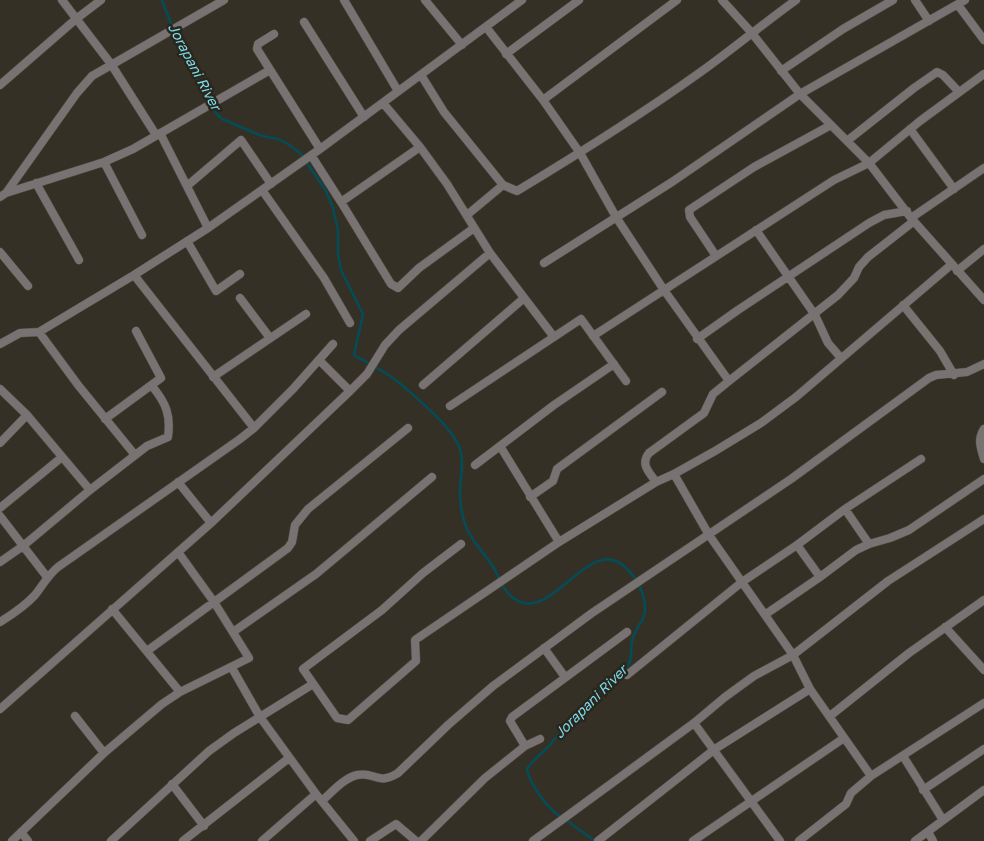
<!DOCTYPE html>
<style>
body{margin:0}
canvas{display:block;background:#353025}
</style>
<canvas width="984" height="841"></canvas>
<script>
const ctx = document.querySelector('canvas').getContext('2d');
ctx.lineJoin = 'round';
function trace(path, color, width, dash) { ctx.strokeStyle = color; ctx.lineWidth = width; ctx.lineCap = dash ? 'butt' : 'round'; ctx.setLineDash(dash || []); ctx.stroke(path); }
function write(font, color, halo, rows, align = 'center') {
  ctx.font = font + ' "Golos Text",sans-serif'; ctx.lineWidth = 5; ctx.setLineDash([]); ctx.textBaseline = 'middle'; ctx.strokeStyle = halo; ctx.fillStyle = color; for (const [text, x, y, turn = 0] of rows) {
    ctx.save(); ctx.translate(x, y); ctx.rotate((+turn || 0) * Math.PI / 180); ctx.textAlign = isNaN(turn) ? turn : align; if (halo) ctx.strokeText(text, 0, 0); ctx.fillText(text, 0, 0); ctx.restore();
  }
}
const stream = new Path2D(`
 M162,0L176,37L207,99L216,113L222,119L262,136L278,139L288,144L299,152L325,189L333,208L338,231V253L341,270L363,314L354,355C370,364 388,373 402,385C419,400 453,428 460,449C465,466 459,481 460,498C461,508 463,522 468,531C474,543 484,553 492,565C497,572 499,581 504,588C545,645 587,524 628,570C637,579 645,595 645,607C646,618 638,625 634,635C629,644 633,655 629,664C623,675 597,692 587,702C573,716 561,733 547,748C540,755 532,761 527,769C530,785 548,809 561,817
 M566,820L595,841`);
const minor = new Path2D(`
 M62,0L111,64L156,135
 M344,0L398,91
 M425,0L462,45
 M722,0L751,32L800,94L869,163L911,218L984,300
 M915,0L929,21
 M958,5L984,40
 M304,22L364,117
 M486,27L543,100L677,0
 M274,34L258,44L257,49L320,149
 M506,54L579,0
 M781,71L843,29L893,0
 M421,75L444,112L503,185
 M0,85L76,19L101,0
 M543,100L580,153L616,217L664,290L729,381
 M383,103L420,147L447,184L490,253L554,337
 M910,129L954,189
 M160,133L208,228
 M847,141L914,88L937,72L943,75L959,92
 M311,155L341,202L420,147
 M104,162L142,235
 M36,183L79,260
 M187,186L241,140L271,184
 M262,190L324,278L350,323
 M6,193L104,162L133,149L270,70
 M0,197L6,193L77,93L92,76L224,0
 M341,202L391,284L398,288L419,268L474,228
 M467,215L503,185L517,191C580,153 642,114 702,71C734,48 764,23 796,0
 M911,218L984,168
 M756,230L815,315L828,343L841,358
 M187,241L216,291L240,274
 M0,252L28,286
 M716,256L690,217L689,210L754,167L831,125
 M544,263L672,182L800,94L965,0
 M957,271L984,249
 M134,275L254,428
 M240,298L270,338
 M903,305L940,351L954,375
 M39,332L78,385L135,455
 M593,336L834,180L869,163L920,121L984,74
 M697,339L738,310L869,223L884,215L907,211
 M0,344L20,333L39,332L134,275L208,228L320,149L522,0
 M319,360L350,391
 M213,377L306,314
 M423,385L523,299
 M0,389L27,415L90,490L23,546L0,562
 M450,406L581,319L626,381
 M105,419L161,378L136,331
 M984,429C977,440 981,448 984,459
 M0,443L27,415
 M500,446L559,542
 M475,465L554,405L614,364
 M674,474L709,535L793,655L810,689L871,776
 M178,482L211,523
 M656,482C649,472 640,464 649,453L704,413L713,394L729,381L838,295L854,278L859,267L868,257L914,221
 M90,490L147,446L168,437C171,415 166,403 152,386
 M530,497L553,481L557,469L662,392
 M0,508L62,457
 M845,509L869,544
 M0,516L47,577
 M461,544L423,573L382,610L303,669L337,718L348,720L416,661L415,640L559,542L656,482L674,474L715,451L761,423L796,397L952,264
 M797,545L820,577L856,550L869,544L890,538L909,530L984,479
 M112,609L180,692
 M766,614L820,577
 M0,622C13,614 25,606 35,595C43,585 48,575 58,567L240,439L254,428L293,389L333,344
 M945,627L984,670
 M233,632L316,574L432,477
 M544,648L565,677
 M147,651L288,548L292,542L295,525L308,509L408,428
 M232,668L260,717L316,794L354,841
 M627,675L742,582L797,545L845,509L921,459
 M0,709L211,523L350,391L367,374L385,345L399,330L490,253
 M75,716L104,753
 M830,716L909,653L984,600
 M694,723L780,841
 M525,746L540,739
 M903,756L943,820
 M172,784L204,826
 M923,790L984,749
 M322,801C332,792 344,778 357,775C375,771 377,786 398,773L448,725L493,686L592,613L791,479L929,378L936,375L967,372L984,364
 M21,832L28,841
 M928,832L933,841
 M12,841L104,753L162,704L180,692L249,658L214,602L178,552
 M111,841L209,751L234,733L313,684
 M183,841L289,758
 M262,841L316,794
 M370,841L396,824L416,841
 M421,841L485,778L525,746L510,721L512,717L627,632
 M533,841L694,723L725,697L754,676L793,655L888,581L984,519
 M598,841L715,749L810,689
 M693,841L844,738
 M799,841L846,804L851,793L871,776L984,703
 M915,841L984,790`);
const waterNames = [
 ["Jorapani River",194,67,62],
 ["Jorapani River",591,702,-45]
];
trace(stream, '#024d57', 2.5);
trace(minor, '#504c41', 9);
trace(minor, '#797272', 8);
write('italic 14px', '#7addee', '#2b261c', waterNames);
</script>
